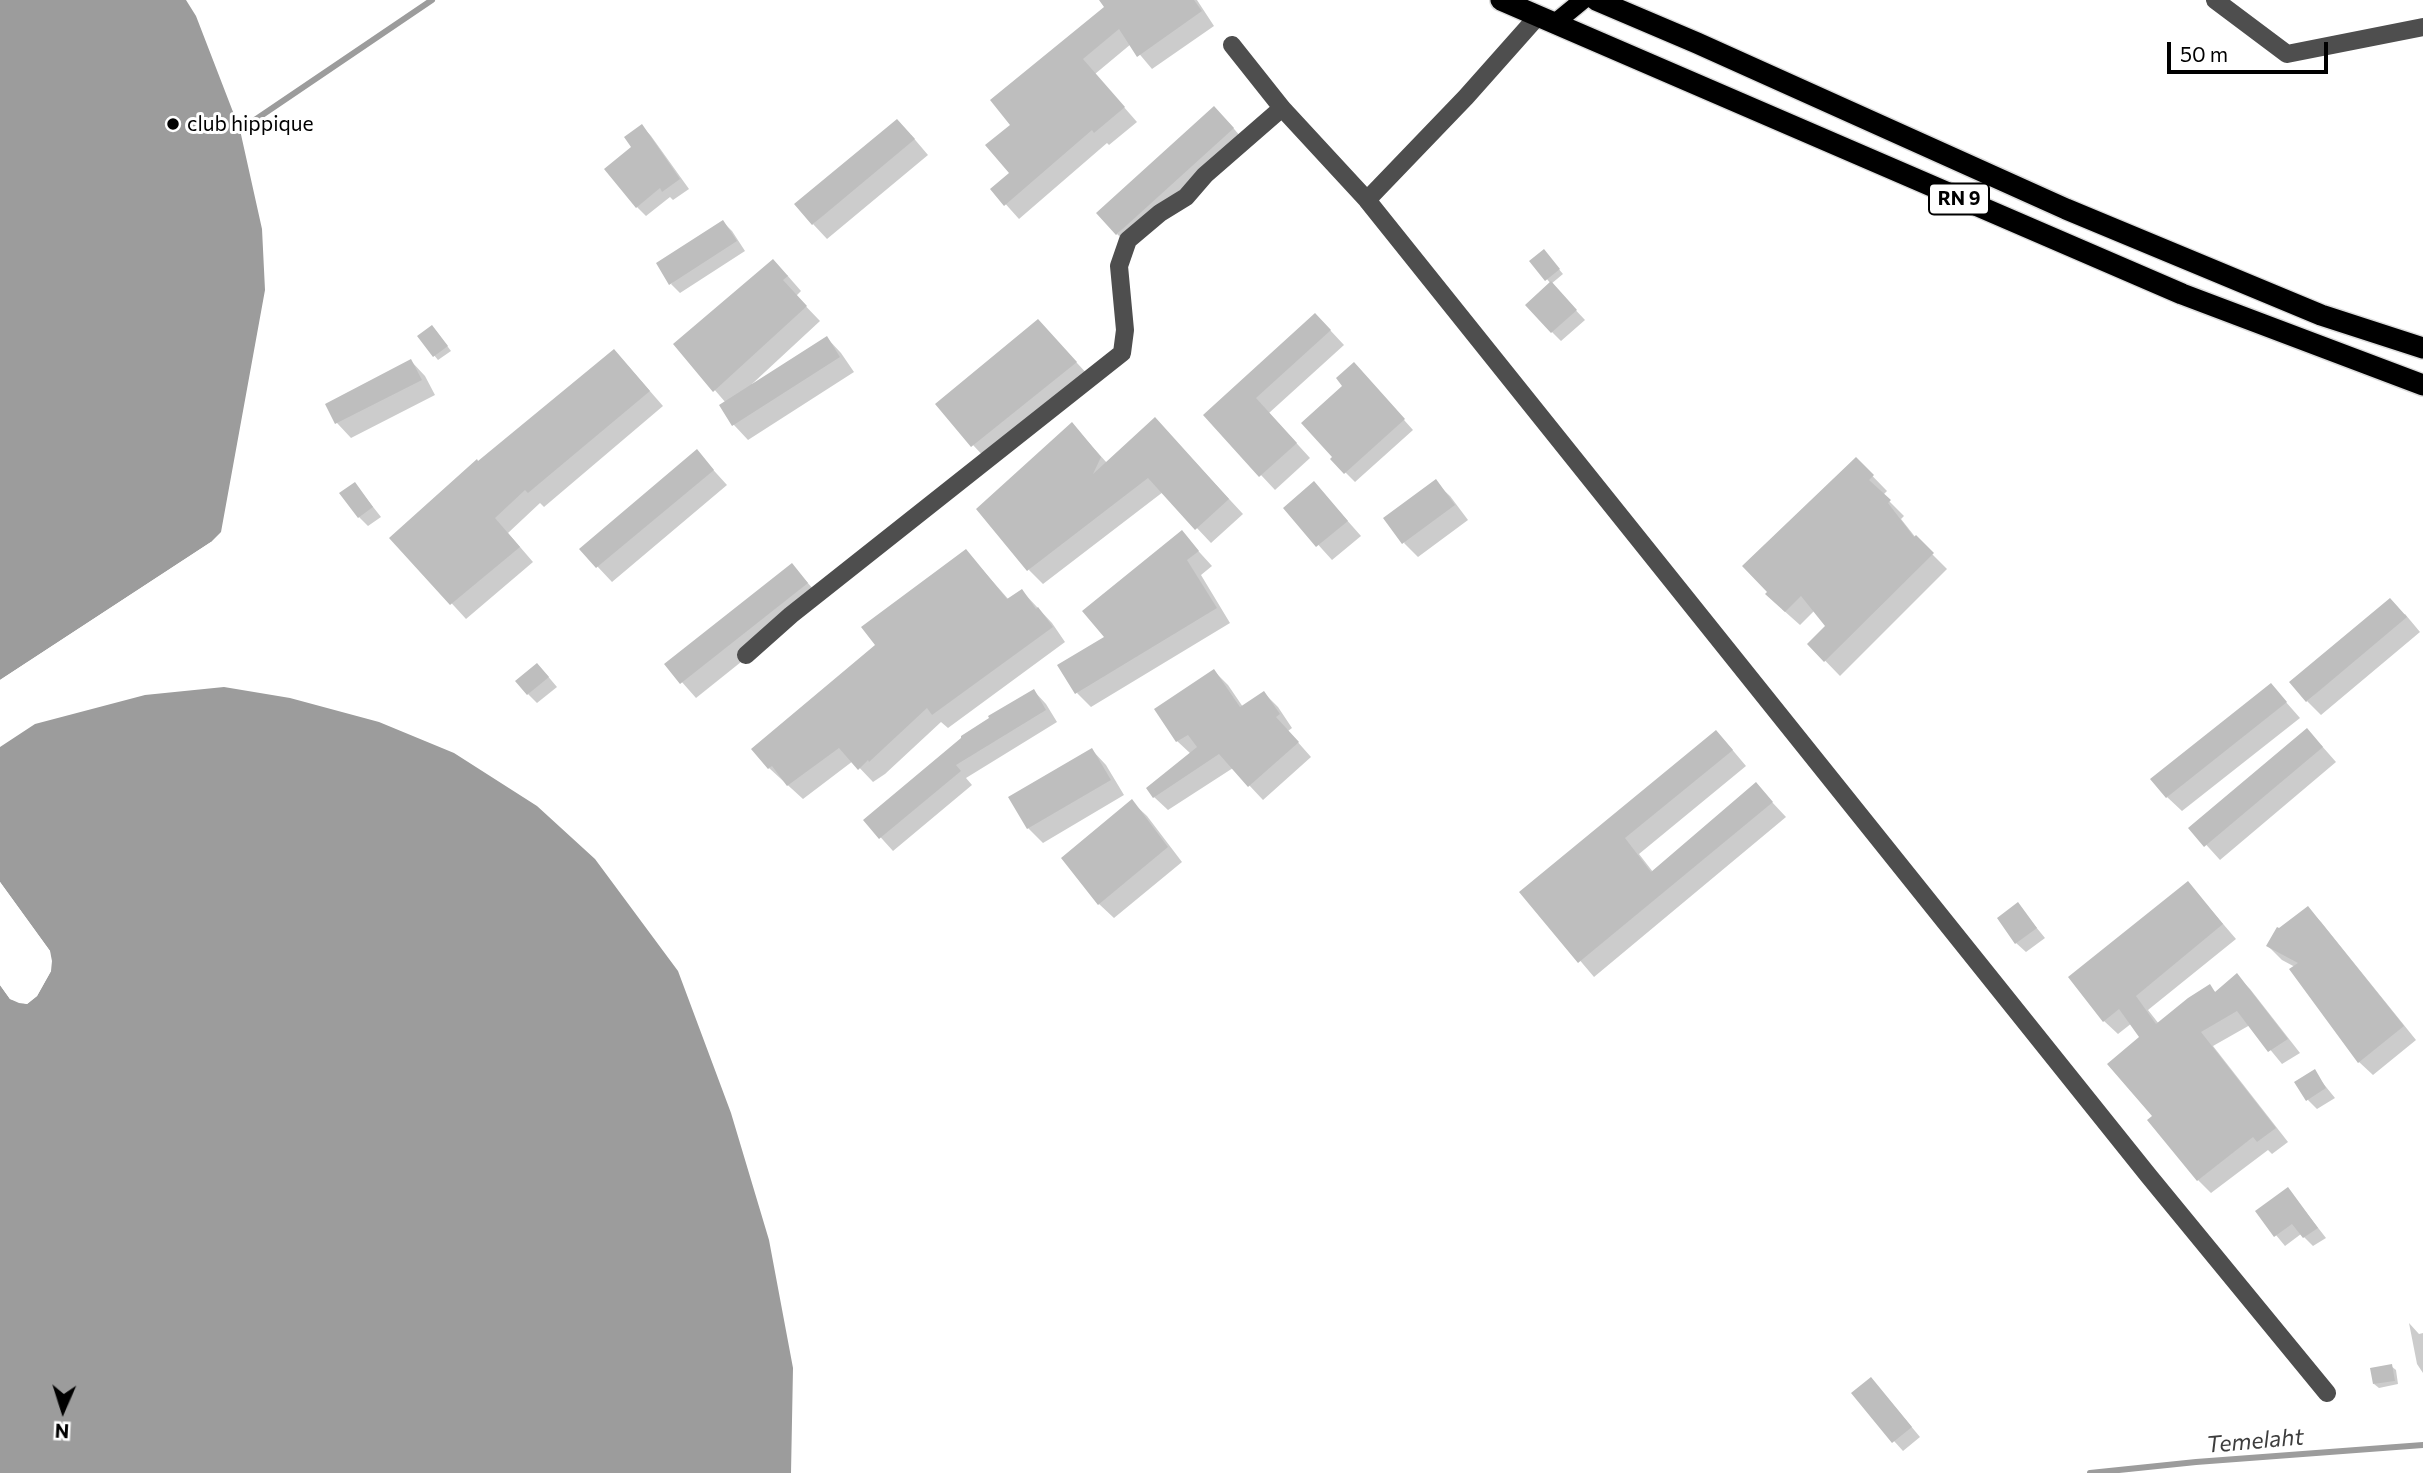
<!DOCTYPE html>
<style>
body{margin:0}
#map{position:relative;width:2423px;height:1473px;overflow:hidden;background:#fff;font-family:Commissioner,sans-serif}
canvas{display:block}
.north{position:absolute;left:28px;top:1375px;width:70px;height:70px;-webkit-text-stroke:5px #fff;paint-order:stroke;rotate:183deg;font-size:19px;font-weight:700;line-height:28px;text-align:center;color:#000}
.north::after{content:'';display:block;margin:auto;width:24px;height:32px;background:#000;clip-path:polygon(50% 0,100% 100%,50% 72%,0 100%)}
.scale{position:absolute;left:2167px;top:42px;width:161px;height:32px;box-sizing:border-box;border:4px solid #000;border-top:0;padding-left:9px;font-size:21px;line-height:24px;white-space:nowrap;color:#000;-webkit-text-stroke:5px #fff;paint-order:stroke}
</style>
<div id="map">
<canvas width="2423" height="1473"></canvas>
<div class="north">N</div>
<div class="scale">50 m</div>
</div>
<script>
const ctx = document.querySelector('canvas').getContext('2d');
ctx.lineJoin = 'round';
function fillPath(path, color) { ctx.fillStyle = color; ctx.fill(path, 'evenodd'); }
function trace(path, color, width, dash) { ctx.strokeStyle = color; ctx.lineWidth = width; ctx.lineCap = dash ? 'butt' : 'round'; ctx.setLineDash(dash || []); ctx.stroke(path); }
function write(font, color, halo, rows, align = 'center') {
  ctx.font = font + ' Commissioner,sans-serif'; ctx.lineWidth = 6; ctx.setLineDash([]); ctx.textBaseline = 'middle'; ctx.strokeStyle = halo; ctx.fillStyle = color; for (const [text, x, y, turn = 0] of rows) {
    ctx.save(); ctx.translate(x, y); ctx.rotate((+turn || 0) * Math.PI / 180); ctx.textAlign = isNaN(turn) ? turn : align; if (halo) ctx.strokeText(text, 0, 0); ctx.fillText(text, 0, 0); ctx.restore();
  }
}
const water = new Path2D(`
 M0,0H186L196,16L240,130L262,229L265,290L221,532L211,542L0,680Z
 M224,687L290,698L379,722L454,753L537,806L595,859L678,971L731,1113L769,1240L793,1368L791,1473H0V985L10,999L27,1004L37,996L51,971L50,951L0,882V747L35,724L145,695Z`);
const pier = new Path2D(`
 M211,542L212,545L26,669L0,683V680Z
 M0,882L50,951L52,961L51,971L37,996L27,1004L19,1003L10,999L0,985V981L12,996L26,1000L34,994L48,970L49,961L46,952L0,888Z`);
const shadow = new Path2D(`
 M1101,0H1197L1214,26L1152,69L1131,44L1095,74L1137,122L1109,145L1107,143L1019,219L993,190L1012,173V125L1106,8Z
 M1229,123L1247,144L1132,248L1117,234Z
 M642,126L651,136L689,189L673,200L670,197L646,216L637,207L633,147Z
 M911,135L928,155L827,239L813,224Z
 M723,222L732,231L745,251L680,293L671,284Z
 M1548,256L1563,274L1551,284L1585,320L1561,341L1552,332L1551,284L1532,261Z
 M787,275L801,291L796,296L820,321L752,384L753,385L827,338L841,353L854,372L748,440L734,425L721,406L726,403L675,344Z
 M1330,330L1344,345L1269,413L1310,458L1275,490L1205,415Z
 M436,331L451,351L438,360L419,337Z
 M1052,336L1090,377L987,460L973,445Z
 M411,361L425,376L435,395L351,438L337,423L327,404Z
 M628,366L663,406L544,507L540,503L508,533L533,562L466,619L392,538L478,463Z
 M1363,374L1413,430L1355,482L1332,459Z
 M1072,424L1107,463L1169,434L1243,514L1211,543L1163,492L1043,584L1029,570Z
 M697,452L727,485L612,582L581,549Z
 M1856,459L1887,491L1883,495L1904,516L1901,519L1916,538L1947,569L1840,676L1809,644L1828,626L1815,610L1800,625L1782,609Z
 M1435,482L1450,496L1468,520L1418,557L1404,543Z
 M1314,483L1361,536L1332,560L1285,508Z
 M355,484L381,517L368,526L359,517Z
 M1181,532L1212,566L1201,575L1230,623L1091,707L1077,693L1106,637Z
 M966,551L1009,600L1022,591L1052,623L1065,642L948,728L941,722L885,774L873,782L853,761L803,799L769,768Z
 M792,565L821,598L696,698L666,664Z
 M2405,614L2420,632L2321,715L2307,701Z
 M1214,671L1228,685L1243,707L1264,693L1278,707L1292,728L1288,731L1311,757L1263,800L1233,768L1168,810L1154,797L1191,754L1177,741Z
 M546,674L557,687L537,703L528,694Z
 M2271,685L2300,718L2182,811L2167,797Z
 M1034,691L1046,704L1057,722L966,778L972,785L893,851L865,820Z
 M2321,745L2336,762L2220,860L2191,828Z
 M1730,747L1746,766L1639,854L1653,872L1756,785L1786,817L1594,977L1522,892Z
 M1092,750L1106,765L1124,795L1043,843L1028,828L1011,798Z
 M1132,802L1147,816L1182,862L1114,918L1099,904Z
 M2188,883L2236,939L2148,1010L2159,1024L2210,987L2216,993L2237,976L2250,989L2300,1053L2282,1064L2250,1025L2213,1046L2288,1142L2272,1154L2268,1150L2211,1193L2198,1180L2154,1116L2142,1037L2132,1023L2118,1034L2104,1021L2070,978Z
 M2018,905L2045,938L2026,952L2016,943Z
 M2307,908L2321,922L2416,1040L2373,1075L2359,1062L2295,967L2282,960L2268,946L2279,930Z
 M2314,1072L2335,1098L2317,1109L2308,1100Z
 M2288,1189L2326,1238L2313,1246L2301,1234L2285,1246L2257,1212Z
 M2409,1323L2419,1334L2423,1333V1373L2417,1364Z
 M2391,1366L2396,1370L2398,1384L2379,1388L2374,1384Z
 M1880,1389L1920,1437L1903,1451L1894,1441Z`);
const stream = new Path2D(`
 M240,130L432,0
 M2090,1473L2196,1462L2423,1445`);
const building = new Path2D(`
 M1099,0H1194L1202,11L1137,57L1119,29L1083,59L1125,107L1094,133L1092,130L1004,206L990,189L1009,173L985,145L1010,125L990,100L1104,7Z
 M1214,106L1234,128L1116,235L1096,213Z
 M897,119L915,139L812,225L794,204Z
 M642,124L680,179L662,192L660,188L636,208L604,169L631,147L624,137Z
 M723,220L737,241L669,285L656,263Z
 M1544,249L1560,269L1545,281L1529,261Z
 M773,259L788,276L783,280L807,306L713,392L673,344Z
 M1551,281L1577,310L1551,333L1525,305Z
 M1315,313L1331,330L1256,398L1297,443L1259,477L1203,415Z
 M1038,319L1077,362L971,447L935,404Z
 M432,325L448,346L433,357L417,336Z
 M827,336L840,357L732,426L719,405Z
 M614,349L650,391L528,493L525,490L495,518L520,547L450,605L389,538L477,459L478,461Z
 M411,359L422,380L335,424L325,404Z
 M1354,362L1405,419L1344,474L1330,459L1332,457L1301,423L1342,386L1336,378Z
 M1155,417L1229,499L1195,530L1148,478L1027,571L976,509L1072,422L1101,457L1093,474Z
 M697,449L714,470L596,568L579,549Z
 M1856,457L1874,475L1869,480L1891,500L1888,503L1914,537L1916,535L1934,553L1824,662L1807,644L1825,626L1801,596L1785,612L1765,594L1767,592L1742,566Z
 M1436,479L1455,505L1402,544L1383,518Z
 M1314,481L1348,521L1316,547L1283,508Z
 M355,482L373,507L358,518L339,493Z
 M1182,530L1199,551L1187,560L1217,608L1075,694L1057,665L1104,637L1082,611Z
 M966,549L1007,599L1022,589L1036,609L1038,607L1053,627L932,715L927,708L869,762L868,760L858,770L839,748L787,786L772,766L768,769L751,749L875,645L861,627Z
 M792,563L808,583L680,684L664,664Z
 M2390,598L2407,617L2306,702L2289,682Z
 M537,663L549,677L527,695L515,681Z
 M1214,669L1240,707L1264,691L1280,714L1276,717L1299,742L1248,787L1219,754L1153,798L1146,788L1197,747L1188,735L1176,742L1154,709Z
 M2271,683L2287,702L2166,798L2150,779Z
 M1034,689L1046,710L956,765L961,771L879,839L863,820L961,738V736L989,718L988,716Z
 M2307,728L2323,747L2204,847L2188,828Z
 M1716,730L1733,750L1625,838L1651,872L1756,782L1773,802L1578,963L1519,892Z
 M1092,748L1111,780L1027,829L1008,797Z
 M1132,799L1168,847L1098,905L1061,858Z
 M2188,881L2223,924L2136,996L2156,1024L2188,998L2210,984L2215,992L2237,973L2288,1039L2268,1052L2237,1011L2201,1032L2276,1128L2257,1142L2253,1137L2197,1181L2147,1120L2152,1116L2107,1064L2139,1037L2119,1009L2103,1022L2068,977Z
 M2018,902L2037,928L2015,944L1997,918Z
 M2308,906L2404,1026L2358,1063L2289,969L2298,963L2266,946L2277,927L2279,928Z
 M2315,1069L2326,1088L2306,1101L2294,1082Z
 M2288,1187L2318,1228L2303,1238L2292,1224L2274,1237L2255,1211Z
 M2392,1364L2395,1381L2373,1384L2370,1368Z
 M1871,1377L1912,1427L1892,1443L1851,1393Z`);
const minor = new Path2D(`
 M2215,0L2287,54L2423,27
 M1232,45L1282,108L1367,200L2148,1175L2327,1393
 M1367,200L1466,97L1538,16
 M746,655L791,615L1122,353L1125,330L1119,266L1128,240L1160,213L1186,197L1205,175L1282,108`);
const major = new Path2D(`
 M1555,23L1583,0`);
const highway = new Path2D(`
 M1501,0L2182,294L2423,385
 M1596,0L1697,43L2066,209L2321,315L2423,348`);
const markers = [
 [173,124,7,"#000"]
];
const shields = [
 [1959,199,60]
];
const shieldNames = [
 ["RN 9",1959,199]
];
const poiNames = [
 ["club hippique",187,124]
];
const waterNames = [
 ["Temelaht",2255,1441,-5]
];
fillPath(water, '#9c9c9c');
fillPath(pier, '#fff');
fillPath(shadow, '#0003');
trace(stream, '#9c9c9c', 6);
fillPath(building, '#bebebe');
trace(major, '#dbdbdb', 21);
trace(highway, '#dbdbdb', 24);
trace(minor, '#4e4e4e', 18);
trace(major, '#000', 18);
trace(highway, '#000', 21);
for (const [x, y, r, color] of markers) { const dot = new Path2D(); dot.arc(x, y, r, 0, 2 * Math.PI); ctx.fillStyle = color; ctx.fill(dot); trace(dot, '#fff', 2.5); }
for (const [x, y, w] of shields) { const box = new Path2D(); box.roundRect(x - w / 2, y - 15.5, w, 31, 5); ctx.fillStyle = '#fff'; ctx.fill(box); trace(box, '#000', 2); }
write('bold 19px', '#000', null, shieldNames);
write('21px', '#000', '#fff', poiNames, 'left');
write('italic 23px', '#3d3d3d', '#fff', waterNames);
</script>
